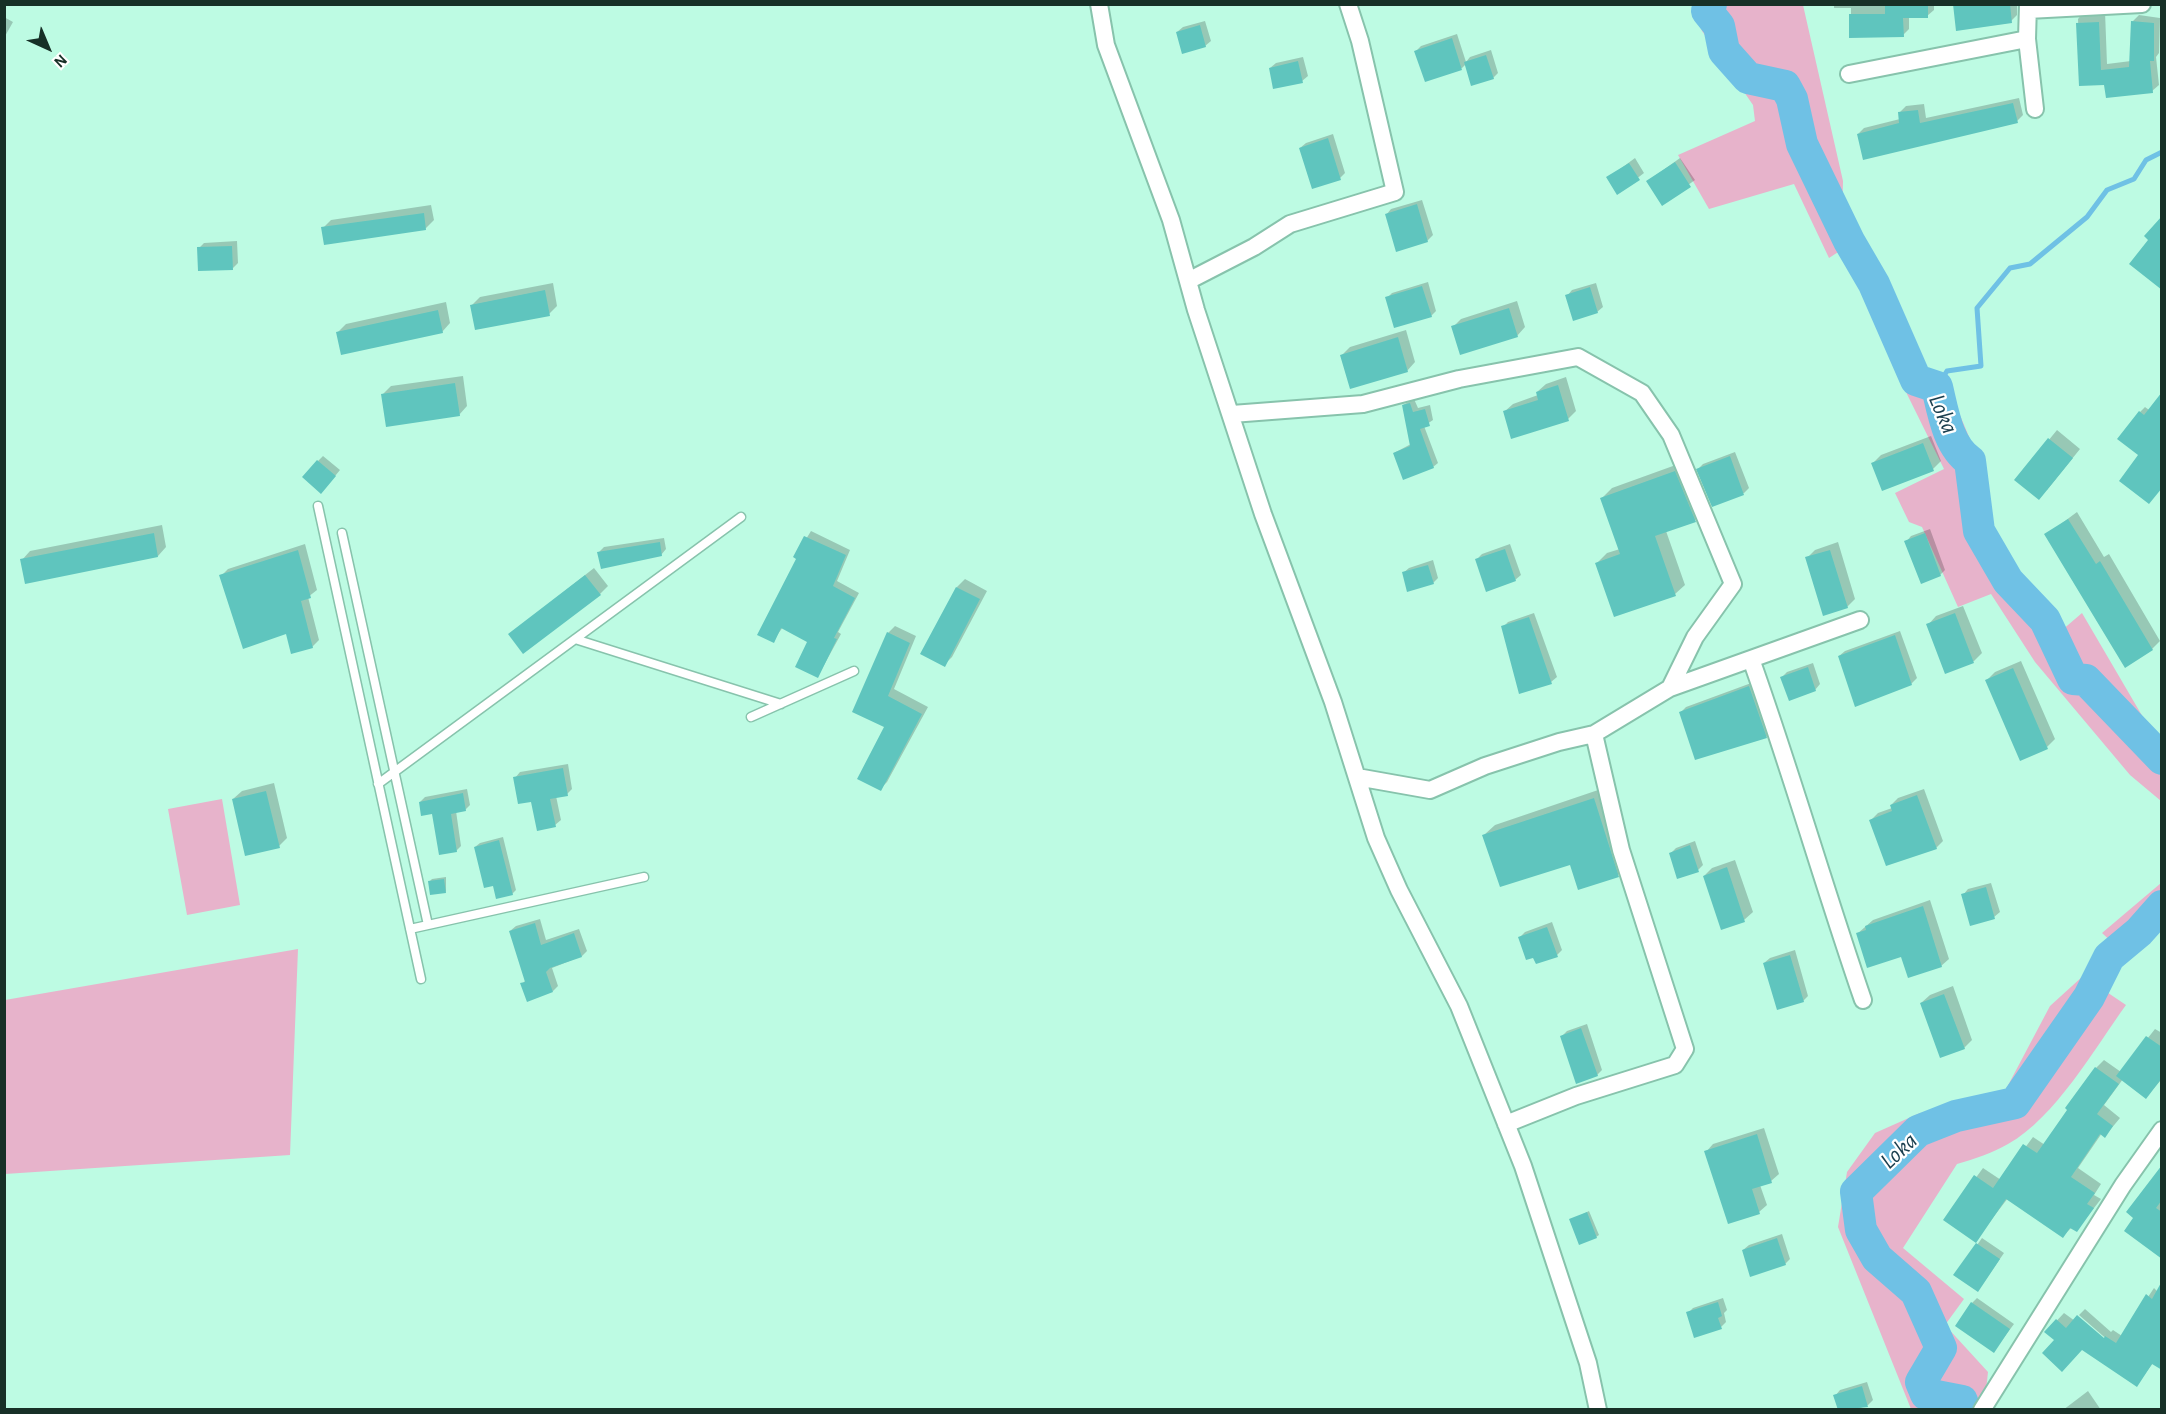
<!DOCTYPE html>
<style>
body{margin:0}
#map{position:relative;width:2166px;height:1414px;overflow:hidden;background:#bdfbe3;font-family:"Alegreya Sans",sans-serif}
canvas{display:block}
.frame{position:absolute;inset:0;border:6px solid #173027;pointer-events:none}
.north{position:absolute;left:18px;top:18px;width:60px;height:60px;-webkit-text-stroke:4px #fff;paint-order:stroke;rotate:136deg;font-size:16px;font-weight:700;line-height:24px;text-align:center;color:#173027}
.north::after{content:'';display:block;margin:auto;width:21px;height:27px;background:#173027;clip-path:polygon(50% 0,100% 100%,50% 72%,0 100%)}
</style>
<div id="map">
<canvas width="2166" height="1414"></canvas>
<div class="frame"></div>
<div class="north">N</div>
</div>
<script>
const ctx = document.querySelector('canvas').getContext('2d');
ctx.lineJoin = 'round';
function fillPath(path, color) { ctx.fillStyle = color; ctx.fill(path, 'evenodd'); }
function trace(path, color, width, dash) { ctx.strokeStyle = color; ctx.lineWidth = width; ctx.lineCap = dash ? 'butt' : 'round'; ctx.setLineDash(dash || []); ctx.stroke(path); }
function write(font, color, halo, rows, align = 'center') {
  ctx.font = font + ' "Alegreya Sans",sans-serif'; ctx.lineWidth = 4.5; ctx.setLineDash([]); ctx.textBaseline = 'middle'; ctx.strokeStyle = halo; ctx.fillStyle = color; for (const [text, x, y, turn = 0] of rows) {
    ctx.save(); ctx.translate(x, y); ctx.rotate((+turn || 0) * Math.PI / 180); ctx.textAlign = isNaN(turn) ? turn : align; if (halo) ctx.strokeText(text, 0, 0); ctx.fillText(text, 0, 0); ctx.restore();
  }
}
const green = new Path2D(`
 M1692,5H1803L1843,181L1842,222L1852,243L1829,258L1794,184L1709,209L1678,155L1755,121L1753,105L1702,31Z
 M1936,371L1951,394L1970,439L1971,484L1988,514L2009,574L2061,631L2082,613L2161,748V801L2130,775L2035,662L1991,594L1958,607L1922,527L1909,522L1895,493L1944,469L1904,388Z
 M222,799L240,905L187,915L168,809Z
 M2161,883V918L2127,956L2102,933Z
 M298,949L290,1155L5,1174V1000Z
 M2083,976L2126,1005C2095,1048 2055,1118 2008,1144C1992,1153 1975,1159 1957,1164L1903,1248L1964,1299L1945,1325L1988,1372L1984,1409H1911L1838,1227L1847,1172L1875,1133L1920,1113L1974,1107L2005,1091L2050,1006Z`);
const shadow = new Path2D(`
 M1834,4H2017V15L2011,21L1954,6H1934V10L1927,16H1909V29L1903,35L1851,37V8H1834Z
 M2105,11L2107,64L2131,61L2132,22L2139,15L2160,18L2159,53L2156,57L2159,85L2152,91L2106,83L2080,85L2078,19L2084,12Z
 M4,17L13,22L4,38Z
 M1205,21L1211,41L1205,46L1177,32L1183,27Z
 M1457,34L1466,62L1470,57L1491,50L1498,73L1493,78L1466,64L1462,68L1425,80L1416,51L1421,46Z
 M1303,57L1308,76L1302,81L1270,68L1276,63Z
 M2019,98L2023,115L2017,121L1858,134L1864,128L1900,119L1899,113L1906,106L1924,104L1926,118Z
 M1333,134L1345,173L1340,178L1300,148L1306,143Z
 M1635,158L1644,173L1618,193L1608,178Z
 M1680,158L1695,180L1663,203L1648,181Z
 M1422,200L1433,235L1427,241L1386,215L1391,209Z
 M431,205L434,220L425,229L323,228L331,220Z
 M237,241L238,263L233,268L199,248L204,243Z
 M1428,282L1436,311L1431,316L1387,298L1392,293Z
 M553,283L557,306L549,314L472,305L480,297Z
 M1596,283L1603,307L1597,312L1567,296L1572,290Z
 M1517,301L1525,327L1517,336L1453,327L1461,319Z
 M446,302L450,323L442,332H338L346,324Z
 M1406,330L1415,362L1407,371L1342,355L1350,347Z
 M463,376L467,406L459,415L383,394L391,386Z
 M1566,377L1576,411L1568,419L1504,412L1513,404L1538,395L1537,392L1546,384Z
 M1414,399L1418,408L1430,405L1433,420L1424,426L1438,463L1433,467L1394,453L1411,444L1403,405Z
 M2145,407L2149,410L2140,455V412Z
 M2057,430L2080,449L2047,490L2016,480Z
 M1931,436L1941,461L1933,469L1873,463L1881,455Z
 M1735,452L1749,488L1744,493L1713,505L1698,469L1703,464Z
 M323,456L340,470L326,487L318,461Z
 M1684,462L1705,511L1695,520L1666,531L1685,585L1675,594L1597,563L1607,553L1620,549L1602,498L1612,488Z
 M2077,512L2104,557L2109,554L2160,641L2152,649L2046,535Z
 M162,525L166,547L158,556L22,560L30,551Z
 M1930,529L1945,570L1940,575L1906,542L1911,536Z
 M811,531L850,550L837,581L859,593L838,632L841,634L818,676L809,642L783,627L773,641L798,558L795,557Z
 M664,538L666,549L661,555L599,552L604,547Z
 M1838,542L1855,599L1847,607L1807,558L1815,550Z
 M305,544L317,590L308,597L319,640L312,647L287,632L221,576L228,569Z
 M1510,544L1521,575L1515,580L1477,559L1482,554Z
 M1433,560L1438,578L1433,583L1403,573L1409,568Z
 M594,568L608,586L600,594L510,634Z
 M965,579L987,591L952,657L944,665L957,587Z
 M1963,606L1982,653L1974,661L1946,672L1928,625L1936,616Z
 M1534,613L1557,677L1551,682L1520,692L1503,627L1508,622Z
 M895,626L916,636L894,689L928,707L887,782L880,789L886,727L888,633Z
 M1900,631L1917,678L1911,684L1839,656L1845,651Z
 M2021,661L2055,739L2047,747L1987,680L1995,672Z
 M1813,663L1820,684L1815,690L1782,677L1787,672Z
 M1754,682L1771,732L1766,737L1681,712L1686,707Z
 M568,764L572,789L567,794L556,796L561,820L555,825L515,778L520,772Z
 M274,783L287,838L279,846L233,799L242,791Z
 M1604,788L1628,865L1618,875L1484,835L1495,825Z
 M467,789L470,805L465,810L456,811L461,846L456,851L433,812L420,802L425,797Z
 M1924,789L1943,841L1936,848L1871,820L1878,813L1892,808L1891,805L1898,798Z
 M503,837L516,890L512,894L494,884L475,847L480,843Z
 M1695,841L1703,865L1698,870L1670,854L1676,848Z
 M1735,860L1753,912L1744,920L1722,928L1704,876L1712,868Z
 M446,877V892L430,881L432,879Z
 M1991,883L2000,912L1994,917L1963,895L1968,889Z
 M1930,900L1949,959L1941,966L1857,934L1873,920Z
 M540,919L546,940L579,929L587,951L582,956L552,968L558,986L553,991L522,984L526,980L510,931L516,926Z
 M1552,922L1562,950L1557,955L1520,937L1525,932Z
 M1795,950L1808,996L1803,1001L1764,963L1770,958Z
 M1953,986L1972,1040L1964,1048L1921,1003L1930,995Z
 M1587,1024L1602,1070L1597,1075L1562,1036L1567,1031Z
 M2155,1029L2162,1033V1079L2146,1097L2123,1079L2104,1105L2120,1118L2105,1136L2102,1133L2078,1168L2101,1184L2094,1195L2101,1199L2077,1230L2072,1227L2063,1236L2008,1198L1975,1241L1945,1220L1983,1168L2001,1180L2033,1137L2045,1145L2096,1068L2104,1060L2121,1072Z
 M1764,1128L1779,1174L1771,1181L1760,1185L1767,1205L1759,1212L1706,1152L1713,1144Z
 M2162,1167V1257L2135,1217Z
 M1589,1211L1599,1235L1596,1237L1571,1220Z
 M1782,1234L1790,1259L1785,1264L1743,1250L1749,1245Z
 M1982,1238L2004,1253L1982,1285L1956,1275Z
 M2154,1288L2157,1291L2153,1363L2137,1385L2082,1349L2056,1340L2047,1331L2064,1313L2108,1345L2110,1342L2079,1315L2085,1309L2111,1332L2113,1330L2122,1336Z
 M1723,1298L1727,1310L1724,1313L1726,1322L1721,1327L1688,1313L1693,1308Z
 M1977,1298L2014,1324L1994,1351L1972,1303Z
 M1867,1382L1873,1400L1868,1405L1855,1410H1839L1835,1396L1840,1390Z
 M2088,1391L2101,1410H2063Z`);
const stream = new Path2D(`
 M1937,387L1947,371L1981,366L1977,308L2010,268L2030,264L2087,217L2107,190L2134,179L2146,160L2162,152`);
const river = new Path2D(`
 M1711,4L1707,11L1719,26L1724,51L1748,78L1785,86L1792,99L1802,144L1849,241L1874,284L1916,380L1937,387C1943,412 1948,446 1970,461L1979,531L2008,581L2045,620L2073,679L2086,680L2162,759
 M1965,1410L1962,1401L1926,1394L1921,1382L1941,1348L1916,1292L1877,1258L1861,1230L1856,1192L1918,1131L1956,1116L2015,1103L2089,997L2109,957L2139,932L2162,906`);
const building = new Path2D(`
 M1885,4H1928V18H1903L1904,37L1849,38V14H1885Z
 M1953,4H2010L2012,23L1956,31Z
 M2131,21L2154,23V61H2150L2153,93L2106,98L2104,85L2079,86L2076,23L2099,22L2101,70L2129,67Z
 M1200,25L1206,47L1182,54L1176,32Z
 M1452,38L1462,70L1425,82L1414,51Z
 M1486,55L1494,79L1471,86L1464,62Z
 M1298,61L1303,83L1273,89L1269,68Z
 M2013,103L2018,123L1863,160L1857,134L1899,123L1898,112L1918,110L1920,123Z
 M1328,138L1341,180L1312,189L1299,148Z
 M1675,162L1691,187L1662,206L1646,181Z
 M1629,163L1640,180L1617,195L1606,177Z
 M1417,204L1428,242L1396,252L1385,214Z
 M424,213L426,230L324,245L321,227Z
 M2162,216V290L2129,264L2148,240L2144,236Z
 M232,246L233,270L198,271L197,247Z
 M1422,286L1432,317L1394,328L1385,297Z
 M1590,287L1598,313L1573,321L1565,295Z
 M545,290L550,316L475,330L470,305Z
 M1509,308L1518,337L1460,355L1451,326Z
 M438,310L443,333L341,355L336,332Z
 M1398,337L1408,372L1350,389L1340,355Z
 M455,383L460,416L386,427L381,394Z
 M1558,385L1569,421L1511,439L1503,411L1538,400L1536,392Z
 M2162,392V488L2149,504L2119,481L2138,455L2117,439L2139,411L2144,415Z
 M1410,403L1413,412L1425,409L1430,426L1420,429L1434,468L1403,480L1393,453L1410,446L1402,405Z
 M2048,438L2073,458L2039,500L2014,480Z
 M1923,443L1934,471L1882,491L1871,463Z
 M1730,456L1744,495L1712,507L1696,469Z
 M317,460L336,476L321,494L302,477Z
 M1675,471L1696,522L1655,536L1676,596L1614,617L1595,563L1620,554L1600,498Z
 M2068,519L2096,564L2100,561L2153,650L2125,668L2044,534Z
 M154,533L158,557L25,584L20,559Z
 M1925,533L1941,576L1921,584L1904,541Z
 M804,536L846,555L833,586L855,598L834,638L837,639L818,678L795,667L807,642L781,628L774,643L757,635L796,559L793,557Z
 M660,542L662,556L601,569L597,552Z
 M1505,549L1516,581L1486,592L1475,559Z
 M298,550L311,598L301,601L313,648L291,654L286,634L243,649L219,575Z
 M1830,550L1848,608L1823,616L1805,557Z
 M1428,565L1434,584L1407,592L1402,572Z
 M585,575L601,595L523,654L508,634Z
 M956,587L980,599L945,667L920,654Z
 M1955,613L1974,663L1945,674L1926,624Z
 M1529,617L1552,684L1519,694L1501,626Z
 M887,632L910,643L888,696L922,714L881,791L857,779L884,727L852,712Z
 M1895,635L1912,685L1855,707L1838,656Z
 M1808,667L1816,691L1789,701L1780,677Z
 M2013,668L2048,749L2020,761L1985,680Z
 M1749,686L1767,738L1695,760L1679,712Z
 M563,768L568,796L550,799L556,827L537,831L531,802L518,804L513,777Z
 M266,791L280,848L245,856L232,799Z
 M463,793L466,811L451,814L457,852L439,855L432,814L421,816L419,802Z
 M1917,795L1937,849L1886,866L1869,820L1892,811L1890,805Z
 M1594,798L1619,877L1578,890L1570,865L1500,887L1482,835Z
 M499,840L513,895L496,899L493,886L484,888L474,847Z
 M1690,845L1699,872L1677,879L1669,853Z
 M1727,867L1745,922L1721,930L1703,876Z
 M444,879L446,893L430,895L428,881Z
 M1986,887L1995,919L1970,926L1961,894Z
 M1923,906L1942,967L1908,978L1901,957L1867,968L1856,933L1866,930L1865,926Z
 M535,923L541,945L574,933L582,957L550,968L546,972L553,992L527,1002L520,983L525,982L509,931Z
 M1547,927L1558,957L1536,964L1533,958L1526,960L1518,937Z
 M1790,955L1804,1002L1777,1010L1763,963Z
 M1944,994L1965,1049L1940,1058L1920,1003Z
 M1581,1028L1598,1076L1576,1084L1560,1036Z
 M2146,1036L2162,1047V1078L2146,1099L2116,1076Z
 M2095,1067L2119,1084L2097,1114L2113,1126L2105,1138L2100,1134L2071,1177L2095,1193L2087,1204L2094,1208L2077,1232L2070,1228L2063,1238L2006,1199L1976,1243L1943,1220L1974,1175L1993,1188L2023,1144L2037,1153L2067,1110L2065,1108Z
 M1757,1134L1772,1183L1752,1189L1760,1214L1728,1224L1704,1151Z
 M2162,1165V1200L2156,1208L2162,1212V1259L2124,1231L2133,1218L2126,1212Z
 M1587,1212L1597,1238L1579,1245L1569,1219Z
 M1777,1238L1786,1265L1750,1277L1742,1250Z
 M1976,1243L2000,1259L1978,1292L1953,1275Z
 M2162,1281V1370L2152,1364L2137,1387L2082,1350L2062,1372L2042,1353L2054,1340L2044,1332L2056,1319L2066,1328L2077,1315L2104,1338L2105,1336L2116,1343L2146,1294L2152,1299Z
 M1718,1302L1722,1316L1718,1318L1722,1329L1694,1338L1686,1312Z
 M1971,1302L2010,1329L1994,1353L1955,1326Z
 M1862,1386L1868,1407L1838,1410L1833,1395Z`);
const lane = new Path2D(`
 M318,506L421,979
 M342,533L428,925
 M575,639L781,704
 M751,717L854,671
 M378,784L741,517
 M410,929L644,877`);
const street = new Path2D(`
 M1099,4L1106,45L1171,220L1196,310L1263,514L1333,702L1376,838L1399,890L1459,1006L1523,1166L1588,1363L1598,1410
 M2028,4L2027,39L2035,109
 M2028,10L2142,4
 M1849,74L2027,39
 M1188,281L1254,247L1290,224L1395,192L1360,41L1348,4
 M1232,414L1363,404L1459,379L1578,357L1642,393L1671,435L1733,584L1695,637L1670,688
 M1751,659C1791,771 1824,887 1863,1000
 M1357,777L1430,790L1485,766L1559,742L1594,734L1670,688L1860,620
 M1506,1124L1576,1096L1675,1065L1685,1049L1621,850L1594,734
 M1982,1410L2123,1185L2162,1130`);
const waterNames = [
 ["Loka",1943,414,67],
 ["Loka",1899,1151,-43]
];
fillPath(green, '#e7b3cb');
fillPath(shadow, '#0003');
trace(stream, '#6fc1e5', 5);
trace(river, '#6fc1e5', 32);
fillPath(building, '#5fc5be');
trace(lane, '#87c3ac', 11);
trace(street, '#87c3ac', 20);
trace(lane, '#fff', 8);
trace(street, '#fff', 16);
write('italic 24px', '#193e4e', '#fff', waterNames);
</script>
